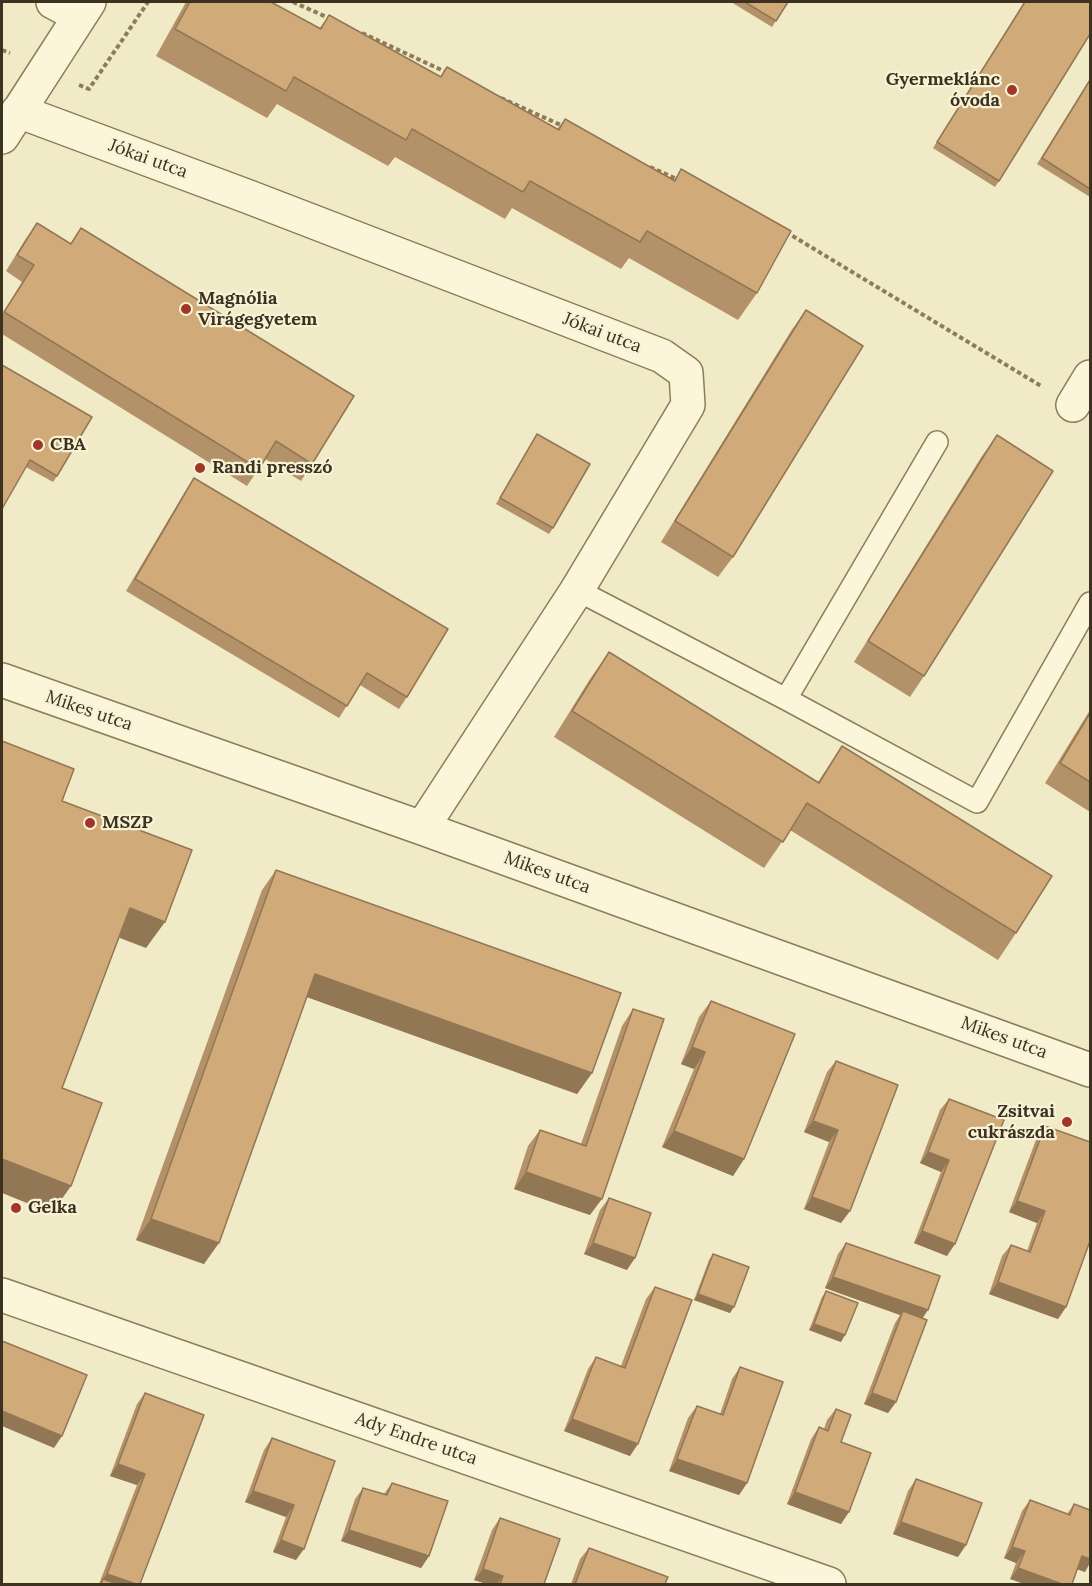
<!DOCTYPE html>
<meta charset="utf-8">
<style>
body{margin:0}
#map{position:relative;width:1092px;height:1586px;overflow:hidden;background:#f1eac6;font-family:Lora,serif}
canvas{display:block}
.frame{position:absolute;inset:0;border:3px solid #3d311f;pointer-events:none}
</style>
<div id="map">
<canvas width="1092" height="1586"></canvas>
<div class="frame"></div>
</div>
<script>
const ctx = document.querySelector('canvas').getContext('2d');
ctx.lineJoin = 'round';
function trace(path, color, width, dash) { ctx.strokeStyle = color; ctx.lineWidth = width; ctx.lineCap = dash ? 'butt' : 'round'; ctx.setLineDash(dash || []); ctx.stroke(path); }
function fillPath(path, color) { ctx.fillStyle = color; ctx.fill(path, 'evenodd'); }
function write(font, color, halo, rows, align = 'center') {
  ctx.font = font + ' Lora,serif'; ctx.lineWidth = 4.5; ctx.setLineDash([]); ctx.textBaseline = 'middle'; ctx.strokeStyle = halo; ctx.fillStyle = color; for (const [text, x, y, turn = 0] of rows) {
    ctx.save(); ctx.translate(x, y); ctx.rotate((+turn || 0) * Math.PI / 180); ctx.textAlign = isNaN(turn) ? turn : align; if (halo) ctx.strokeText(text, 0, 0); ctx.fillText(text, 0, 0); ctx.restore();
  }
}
const path = new Path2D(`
 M293,2L331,19
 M362,33L448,73
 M2,50L10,53
 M79,85L89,89L148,2
 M501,98L565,127
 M650,167L679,180
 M786,232L1041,386`);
const service = new Path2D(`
 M577,590L786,699L977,802L1090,603
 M786,699L937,442`);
const minor = new Path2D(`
 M53,2L79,16
 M18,111L249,197L662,356L686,373L688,405L577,590L422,828
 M2,137L89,2
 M1073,405L1090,377
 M2,680L422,828L1090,1070
 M2,1295L829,1584`);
const wall = new Path2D(`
 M186,2H271L319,29L329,15L440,77L447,67L557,129L565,119L674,180L681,169L757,293L738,320L629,258L621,269L512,208L505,219L395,157L388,166L277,104L267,118L156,56Z
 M731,2H788L772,27Z
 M1024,2L999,181L995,187L933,148Z
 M1090,79V197L1037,164Z
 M37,223L70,244L81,228L312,464L301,481L265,459L247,486L2,334V315L22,282L6,271L25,240Z
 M806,310L733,557L718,577L661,542L791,331Z
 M2,365L57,476L53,482L26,467Z
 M537,434L553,528L549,534L496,504Z
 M997,435L924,676L910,697L854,662L982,456Z
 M194,478L407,697L399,709L360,685L339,718L126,591L186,490Z
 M609,652L818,782L842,746L1016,933L998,960L790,830L764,868L554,737L590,679Z
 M1090,710V812L1045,783Z
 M276,870L592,1073L577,1094L307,997L204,1264L136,1240L262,890Z
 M711,1001L744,1159L733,1176L662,1147L694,1069L681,1064L699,1017Z
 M633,1009L590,1215L514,1189L528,1146L540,1130L581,1144L622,1026Z
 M836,1061L841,1223L804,1209L829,1142L804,1132L827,1072Z
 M949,1099L1004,1120L947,1256L914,1243L941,1172L920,1163L940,1110Z
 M1045,1126L1066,1307L1058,1319L989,1294L1002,1256L1011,1245L1027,1251L1037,1223L1009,1212L1037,1137Z
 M609,1198L627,1270L584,1254L600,1210Z
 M846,1243L922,1319L896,1402L888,1413L864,1404L895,1323L900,1315L825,1288L838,1254Z
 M713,1254L730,1313L694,1300L709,1260Z
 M655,1287L630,1456L564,1431L588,1369L596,1357L621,1366L646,1299Z
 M826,1291L841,1342L809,1330L822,1297Z
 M740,1367L747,1483L739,1495L669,1471L688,1418L697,1406L720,1414L732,1379Z
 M145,1393L204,1415L140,1584H99L137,1485L110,1476L137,1404Z
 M836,1409L841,1442V1524L787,1504L811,1439L819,1427L824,1429L827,1420Z
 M272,1438L335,1461L296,1560L273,1552L286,1517L245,1502L264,1450Z
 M916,1479L958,1557L893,1534L908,1491Z
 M392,1483L429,1556L421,1568L341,1541L355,1499L363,1488L384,1494Z
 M1030,1500L1067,1514L1074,1504L1085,1572L1077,1569L1010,1579L1016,1563L1004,1558L1022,1511Z
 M500,1518L544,1584H487L474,1580L492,1530Z
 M589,1548L665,1584H571L580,1559Z`);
const shadedWall = new Path2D(`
 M130,908L165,922L146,948L112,935Z
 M315,974L592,1073L577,1094L301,995Z
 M692,1047L705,1052L694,1069L681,1064Z
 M813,1121L838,1130L829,1142L804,1132Z
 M674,1131L744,1159L733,1176L662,1147Z
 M928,1152L949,1160L941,1172L920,1163Z
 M2,1159L71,1186L52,1213L2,1193Z
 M526,1172L602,1199L590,1215L514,1189Z
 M812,1197L850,1211L841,1223L804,1209Z
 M1017,1201L1045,1211L1037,1223L1009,1212Z
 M151,1219L219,1243L204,1264L136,1240Z
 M922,1231L955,1244L947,1256L914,1243Z
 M593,1243L635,1258L627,1270L584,1254Z
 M833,1277L928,1310L920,1322L903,1311L900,1315L825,1288Z
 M998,1282L1066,1307L1058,1319L989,1294Z
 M698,1294L734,1307L730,1313L694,1300Z
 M814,1324L845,1335L841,1342L809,1330Z
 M872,1393L896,1402L888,1413L864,1404Z
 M2,1411L62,1436L54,1448L2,1426Z
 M572,1419L638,1444L630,1456L564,1431Z
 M677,1459L747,1483L739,1495L669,1471Z
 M118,1464L145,1474L137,1485L110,1476Z
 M253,1491L294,1505L286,1517L245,1502Z
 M795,1492L849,1512L841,1524L787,1504Z
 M901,1522L966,1545L958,1557L893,1534Z
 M349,1530L429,1556L421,1568L341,1541Z
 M281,1540L304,1549L296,1560L273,1552Z
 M1012,1547L1025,1551L1016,1563L1004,1558Z
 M1082,1556L1090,1559V1563L1085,1572L1074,1568Z
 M1018,1568L1062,1584H1024L1010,1579Z
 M483,1569L503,1576L497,1584H487L474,1580Z
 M107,1574L136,1584H101L103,1579L99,1584Z`);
const building = new Path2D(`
 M190,2H271L321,29L329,15L441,77L447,67L559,130L565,119L675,181L681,169L791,231L757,293L647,231L640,242L530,181L523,192L412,129L406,140L294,77L286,91L175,29Z
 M745,2H788L776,21Z
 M1025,2H1090V34L999,181L937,142Z
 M1090,80V189L1042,158Z
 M37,223L71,244L81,228L354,396L312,464L276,441L259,469L4,312L34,265L17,255Z
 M806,310L863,346L733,557L675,521Z
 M2,365L92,417L57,476L30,460L2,509Z
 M537,434L590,464L553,528L500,498Z
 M997,435L1053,471L924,676L868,641Z
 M194,478L448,629L407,697L367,673L347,706L135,579Z
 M609,652L819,783L842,746L1052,876L1016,933L807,803L783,842L572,711Z
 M1090,713V782L1060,763Z
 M2,741L74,769L62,801L192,850L165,922L130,908L62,1088L102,1103L71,1186L2,1159Z
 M276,870L621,993L592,1073L315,974L219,1243L151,1219Z
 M711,1001L795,1034L744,1159L674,1131L705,1052L692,1047Z
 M633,1009L664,1019L602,1199L526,1172L540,1130L586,1146Z
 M836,1061L898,1085L850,1211L812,1197L838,1130L813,1121Z
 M949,1099L1004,1120L955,1244L922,1231L949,1160L928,1152Z
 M1045,1126L1090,1142V1241L1066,1307L998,1282L1011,1245L1030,1252L1045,1211L1017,1201Z
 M609,1198L651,1213L635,1258L593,1243Z
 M846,1243L940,1276L928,1310L833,1277Z
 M713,1254L749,1267L734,1307L698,1294Z
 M655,1287L692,1300L638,1444L572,1419L596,1357L625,1368Z
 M826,1291L858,1303L845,1335L814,1324Z
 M903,1311L927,1320L896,1402L872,1393Z
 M2,1341L87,1375L62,1436L2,1411Z
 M740,1367L783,1382L747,1483L677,1459L697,1406L723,1415Z
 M145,1393L204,1415L140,1584H136L107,1574L145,1474L118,1464Z
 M836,1409L851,1415L841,1442L871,1453L849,1512L795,1492L819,1427L828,1431Z
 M272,1438L335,1461L304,1549L281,1540L294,1505L253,1491Z
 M916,1479L982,1503L966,1545L901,1522Z
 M392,1483L448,1501L429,1556L349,1530L363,1488L387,1495Z
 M1030,1500L1070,1515L1074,1504L1090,1510V1559L1082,1556L1072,1584H1062L1018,1568L1025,1551L1012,1547Z
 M500,1518L560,1539L544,1584H500L503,1576L483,1569Z
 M589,1548L668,1577L665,1584H575Z
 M103,1579L117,1584H101Z`);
const markers = [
 [1012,90,6,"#a03627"],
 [186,309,6,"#a03627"],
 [38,445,6,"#a03627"],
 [200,468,6,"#a03627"],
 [90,823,6,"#a03627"],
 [1067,1122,6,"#a03627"],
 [16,1208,6,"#a03627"]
];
const poiNames = [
 ["Gyermeklánc",1000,80,"right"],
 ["óvoda",1000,101,"right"],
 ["Magnólia",198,299],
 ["Virágegyetem",198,320],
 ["CBA",50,445],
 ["Randi presszó",212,468],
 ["MSZP",102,823],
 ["Zsitvai",1055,1112,"right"],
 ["cukrászda",1055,1133,"right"],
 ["Gelka",28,1208]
];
const streetNames = [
 ["Jókai utca",148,159,20],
 ["Jókai utca",602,333,21],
 ["Mikes utca",89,711,19],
 ["Mikes utca",547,873,20],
 ["Mikes utca",1004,1038,20],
 ["Ady Endre utca",416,1439,19]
];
trace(service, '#8d7c5a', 24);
trace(minor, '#8d7c5a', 36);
trace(path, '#8d7c5a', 4, [4.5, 3]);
trace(service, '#fbf5da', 21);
trace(minor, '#fbf5da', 33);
fillPath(wall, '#b49269');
fillPath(shadedWall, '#927755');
fillPath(building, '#d1aa7a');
trace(building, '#927755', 1.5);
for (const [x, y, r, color] of markers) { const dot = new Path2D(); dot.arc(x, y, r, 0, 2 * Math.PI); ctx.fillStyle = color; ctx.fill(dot); trace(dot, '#f8f2d6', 2); }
write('bold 18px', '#3d311f', '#f8f2d6', poiNames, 'left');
write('18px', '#3d311f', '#f8f2d6', streetNames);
</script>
